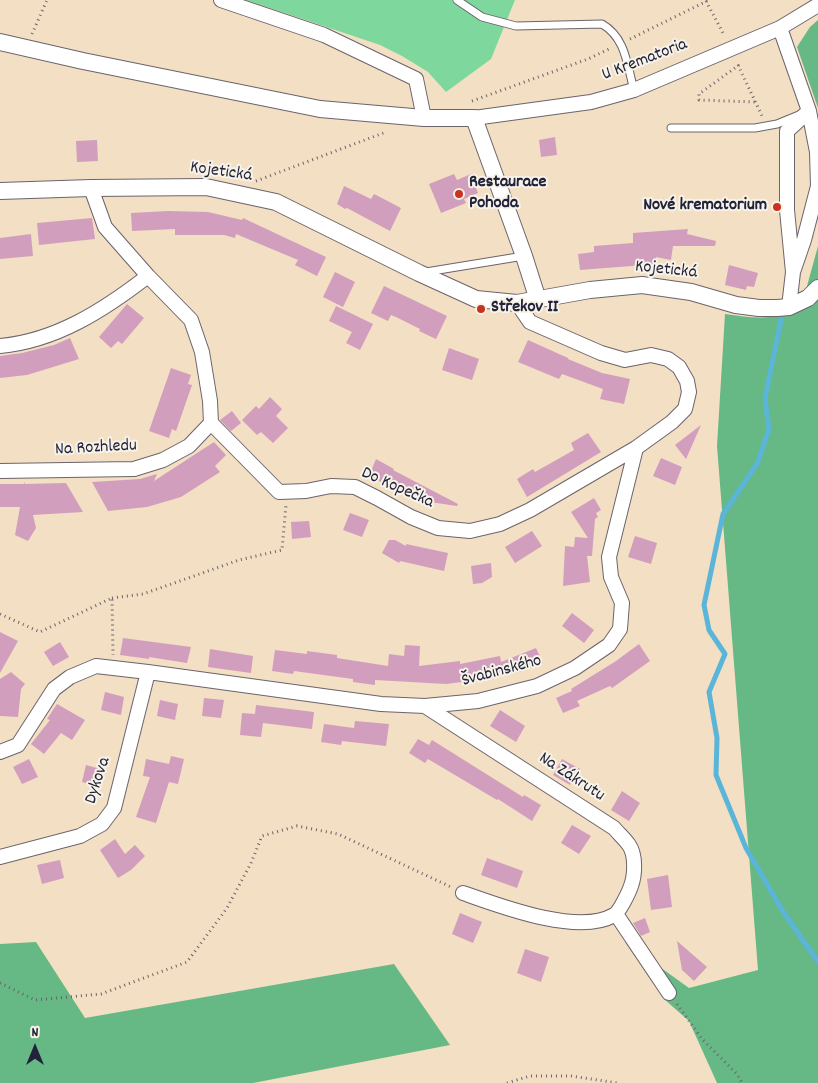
<!DOCTYPE html>
<meta charset="utf-8">
<style>
body{margin:0}
#map{position:relative;width:818px;height:1083px;overflow:hidden;background:#f3dfc3;font-family:Dekko,sans-serif}
canvas{display:block}
.north{position:absolute;left:10px;top:1023px;width:50px;height:50px;-webkit-text-stroke:4px #f7f3e8;paint-order:stroke;rotate:0deg;font-size:14px;font-weight:700;line-height:20px;text-align:center;color:#22223b}
.north::after{content:'';display:block;margin:auto;width:18px;height:22px;background:#22223b;clip-path:polygon(50% 0,100% 100%,50% 72%,0 100%)}
</style>
<div id="map">
<canvas width="818" height="1083"></canvas>
<div class="north">N</div>
</div>
<script>
const ctx = document.querySelector('canvas').getContext('2d');
ctx.lineJoin = 'round';
function fillPath(path, color) { ctx.fillStyle = color; ctx.fill(path, 'evenodd'); }
function trace(path, color, width, dash) { ctx.strokeStyle = color; ctx.lineWidth = width; ctx.lineCap = dash ? 'butt' : 'round'; ctx.setLineDash(dash || []); ctx.stroke(path); }
function write(font, color, halo, rows, align = 'center') {
  ctx.font = font + ' Dekko,sans-serif'; ctx.lineWidth = 4; ctx.setLineDash([]); ctx.textBaseline = 'middle'; ctx.strokeStyle = halo; ctx.fillStyle = color; for (const [text, x, y, turn = 0] of rows) {
    ctx.save(); ctx.translate(x, y); ctx.rotate((+turn || 0) * Math.PI / 180); ctx.textAlign = isNaN(turn) ? turn : align; if (halo) ctx.strokeText(text, 0, 0); ctx.fillText(text, 0, 0); ctx.restore();
  }
}
const green = new Path2D(`
 M246,0H515L491,59L446,92L428,72L402,56L380,45Z`);
const forest = new Path2D(`
 M818,20V108L797,47L810,27Z
 M818,246V1083H717L689,1021L664,999L625,942L689,988L758,970L717,446L725,314C754,318 773,321 801,308Z
 M36,942L85,1018L394,964L450,1045L253,1083H0V944Z`);
const stream = new Path2D(`
 M781,320L765,398L769,429L757,464L723,514L704,605L709,630L725,654L709,692L717,738L716,775L746,848L782,910L818,962`);
const building = new Path2D(`
 M555,137L557,155L541,157L539,140Z
 M97,140L98,161L77,162L76,141Z
 M454,174L457,180L471,174L478,193L464,199L466,203L441,213L429,184Z
 M344,186L371,199L374,194L401,208L390,231L347,208L345,209L337,204Z
 M168,211L208,212L242,220L243,218L326,257L317,276L295,265L298,260L236,234L235,238L224,235H175V229L132,231L131,213Z
 M92,218L95,239L39,245L37,223Z
 M688,229L687,234L716,241L715,246H673L671,260L656,257L657,264L580,270L578,254L594,252V246L633,243V233Z
 M31,234L33,256L0,259V238Z
 M729,265L758,273L754,287L747,286L746,290L725,285Z
 M335,272L355,282L343,307L323,297Z
 M384,286L447,316L436,339L419,331L420,329L396,317L391,315L388,321L371,313Z
 M127,304L144,318L122,344L118,341L111,348L99,337Z
 M336,306L373,324L360,350L346,343L352,332L329,321Z
 M70,338L79,359L27,375L0,378V356L22,353L54,345Z
 M528,340L568,358V359L602,373L630,379L624,404L600,399L603,389L562,374L559,379L518,362Z
 M449,348L479,359L472,380L442,370Z
 M171,368L191,375L188,384L192,385L176,431L172,429L169,438L149,431Z
 M270,397L282,409L276,416L288,428L273,443L261,432L257,435L242,420L256,406L259,409Z
 M232,411L241,423L231,431L220,420Z
 M701,425L686,459L675,445Z
 M588,433L601,452L527,497L517,479L533,469L535,472L574,450L571,443Z
 M214,442L226,455L215,466L220,472L181,497L147,507L108,511L92,482L140,479L157,474L154,481Z
 M661,458L682,467L675,485L653,476Z
 M376,459L394,469L393,470L458,504L457,506L416,500L369,476Z
 M25,482V484L66,483L83,512L33,515L36,528L28,541L15,535L20,507H0V484H24Z
 M594,498L601,510L596,513L598,517L595,519L592,556H587L590,582L563,586L565,546L574,547L575,537L588,538L571,512Z
 M350,513L369,520L362,537L343,530Z
 M309,521L311,537L292,539L291,522Z
 M532,531L542,546L515,563L505,547Z
 M635,536L657,543L651,564L628,557Z
 M389,540H395L406,546V544L448,553L444,571L400,561L399,563L382,553Z
 M491,563L492,577L482,583L473,584L471,566Z
 M572,613L594,630L584,643L562,626Z
 M0,632L18,641L0,673Z
 M123,638L191,647L187,663L149,657V659L120,655Z
 M60,642L69,657L53,666L44,652Z
 M639,644L650,661L612,688L610,686L577,701L580,706L563,713L556,698L572,691L571,689L616,661Z
 M405,645L420,646L419,666L460,661V664L500,656L501,662L536,648L543,663L516,673L515,670L484,677L461,678L462,682L446,684L375,680V685L353,682V679L294,671L293,674L272,671L275,650L307,654V651L337,655V658L388,666L389,654L404,656Z
 M210,649L253,656L251,673L208,667Z
 M11,672L25,684L21,689L18,717L0,716V679Z
 M105,692L124,697L121,715L101,710Z
 M204,698L224,700L221,718L202,716Z
 M160,700L178,704L175,720L157,716Z
 M57,704L85,720L72,740L61,733L44,754L31,744L50,720L47,719Z
 M256,705L314,712L312,729L263,723L261,737L240,735L242,713L255,714Z
 M500,710L525,726L516,742L490,726Z
 M355,721L389,724L386,746L342,741L341,745L321,742L324,724L354,728Z
 M418,739L429,745L432,740L523,797L524,795L541,805L532,821L498,799L497,800L428,759L425,763L409,753Z
 M171,756L184,759L178,784L169,782L156,823L136,817L150,777L143,776L146,759L169,764Z
 M29,759L38,777L22,784L13,767Z
 M562,759L580,769L570,785L553,775Z
 M86,765L104,770L100,787L82,782Z
 M622,791L640,803L629,821L611,810Z
 M572,825L591,836L579,854L561,843Z
 M115,839L125,854L135,845L145,856L131,870L118,878L100,850Z
 M487,858L523,871L517,888L481,875Z
 M60,860L64,878L42,884L37,865Z
 M668,875L672,907L651,910L647,879Z
 M460,913L482,922L473,943L452,934Z
 M645,918L650,932L641,936L633,923Z
 M677,941L707,967L694,981L682,970Z
 M525,949L549,957L541,982L517,973Z`);
const path = new Path2D(`
 M706,1L723,33
 M32,34L47,0
 M630,39L709,0
 M738,65L762,116
 M739,65L699,94V100L756,102
 M472,101L588,59L611,48
 M256,181L386,132
 M112,598L143,594L239,560L282,550L286,505
 M0,614L40,632L112,598L113,655
 M0,983L35,1000L101,994L187,962L227,908L251,863L262,836L297,826L338,834L451,887
 M677,1004L702,1039L737,1074L742,1083
 M507,1083L530,1076H571L618,1083`);
const service = new Path2D(`
 M457,0L482,17L516,26L602,24C626,38 627,65 634,90
 M671,128H755L777,124L799,115
 M426,272L524,256`);
const minor = new Path2D(`
 M221,0L324,35L416,79L424,118
 M780,28L809,111L817,152L818,186L804,240L793,272
 M474,118L591,102L634,90L780,28L818,5
 M91,188L105,227L148,276L191,320L202,352L210,401L211,423
 M789,307L793,272L787,210V131L809,111
 M0,346C56,341 104,310 148,276
 M211,423L279,492L306,491L331,486L355,487L377,498L411,517L438,528L470,531L500,524L530,510L636,448L672,422L685,409L689,392L687,381L679,367L668,359L651,355L625,360L601,353L530,322L517,303
 M0,471L134,469L163,460L189,446L211,423
 M425,706L614,828C619,834 625,839 629,845C636,855 635,875 631,886C629,892 619,913 614,915C578,936 500,906 463,893
 M0,752L18,745L54,689L70,677L96,666L148,672L381,704L425,706L478,701L537,686L575,668L609,645L620,629L622,603L611,577L609,557L636,448
 M0,857L80,836L102,824L114,808L148,672
 M616,914L669,993`);
const tertiary = new Path2D(`
 M0,42L83,61L320,109L424,118H474L524,256L538,300
 M0,191L91,188L206,187L276,202L419,273L476,299L517,303L590,290L642,285L691,292L736,305L759,308H777L789,307L808,298L818,288`);
const markers = [
 [459,194,5,"#c8321e"],
 [777,207,5,"#c8321e"],
 [481,309,5,"#c8321e"]
];
const streetNames = [
 ["U Krematoria",645,61,-21],
 ["Kojetická",221,173,8],
 ["Kojetická",666,271,6],
 ["Na Rozhledu",96,449,-3],
 ["Do Kopečka",397,489,24],
 ["Švabinského",502,672,-15],
 ["Na Zákrutu",571,778,33],
 ["Dykova",99,781,-72]
];
const poiNames = [
 ["Restaurace",469,184],
 ["Pohoda",469,205],
 ["Nové krematorium",767,207,"right"],
 ["Střekov II",491,309]
];
fillPath(green, '#7ed89e');
fillPath(forest, '#66b885');
trace(stream, '#5bb5d9', 5);
fillPath(building, '#d29ebd');
trace(service, '#6b646b', 9);
trace(minor, '#6b646b', 16);
trace(tertiary, '#6b646b', 18);
trace(path, '#6b646b', 3, [1, 4]);
trace(service, '#fff', 7);
trace(minor, '#fff', 14);
trace(tertiary, '#fff', 16);
for (const [x, y, r, color] of markers) { const dot = new Path2D(); dot.arc(x, y, r, 0, 2 * Math.PI); ctx.fillStyle = color; ctx.fill(dot); trace(dot, '#f7f3e8', 2); }
write('18px', '#22223b', '#f7f3e8', streetNames);
write('bold 18px', '#22223b', '#f7f3e8', poiNames, 'left');
</script>
